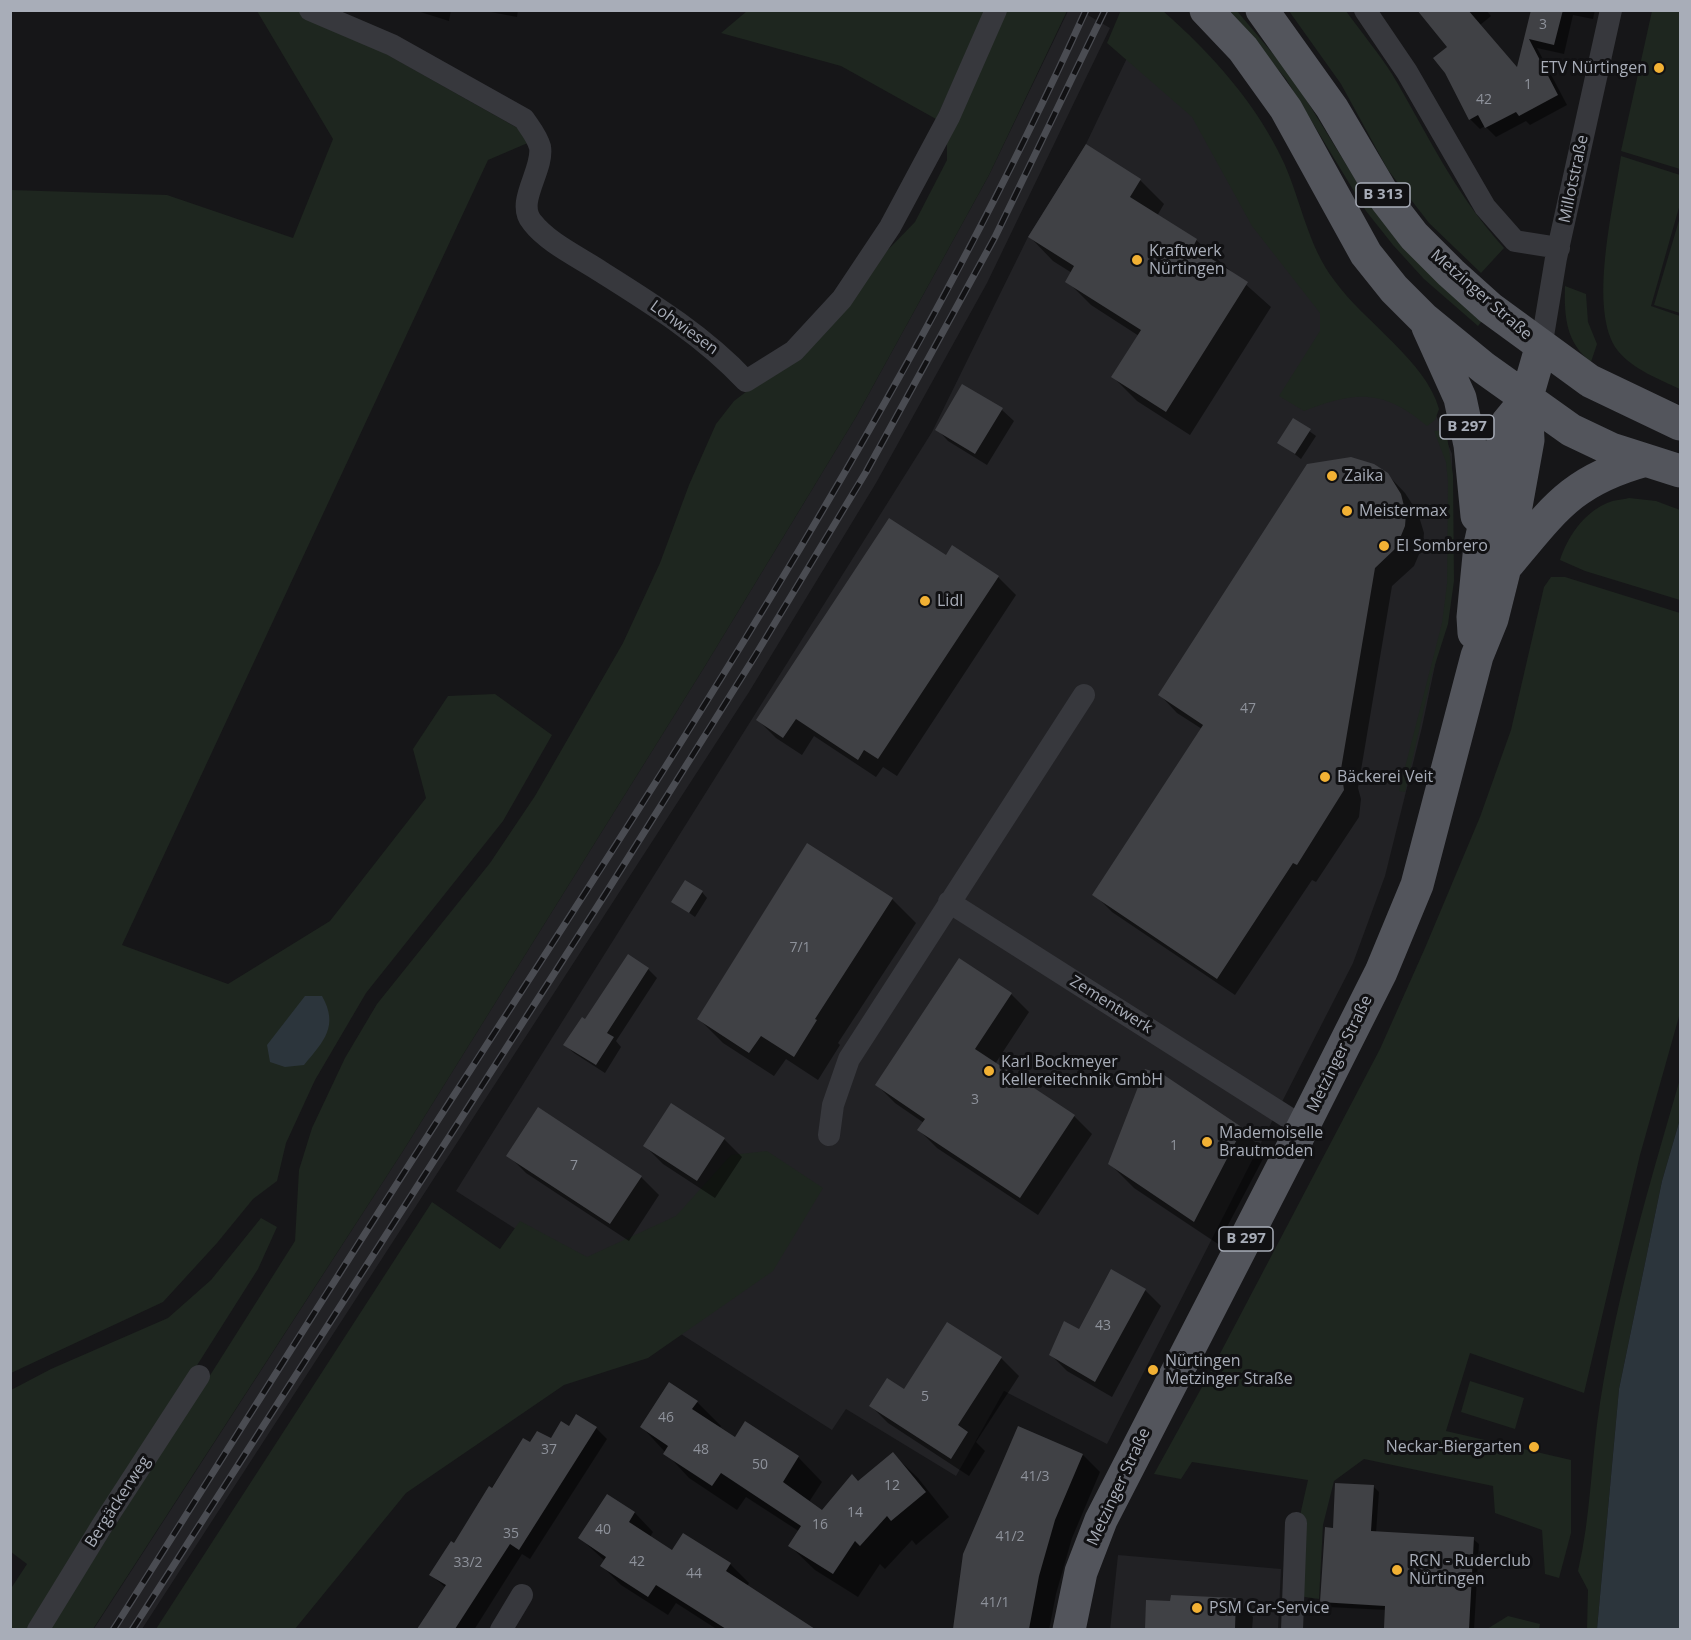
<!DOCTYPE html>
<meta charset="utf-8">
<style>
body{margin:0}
#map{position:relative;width:1691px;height:1640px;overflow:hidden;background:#161618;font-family:"Open Sans",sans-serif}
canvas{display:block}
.frame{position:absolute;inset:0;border:12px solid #a8adb8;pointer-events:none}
</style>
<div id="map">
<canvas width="1691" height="1640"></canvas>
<div class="frame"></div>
</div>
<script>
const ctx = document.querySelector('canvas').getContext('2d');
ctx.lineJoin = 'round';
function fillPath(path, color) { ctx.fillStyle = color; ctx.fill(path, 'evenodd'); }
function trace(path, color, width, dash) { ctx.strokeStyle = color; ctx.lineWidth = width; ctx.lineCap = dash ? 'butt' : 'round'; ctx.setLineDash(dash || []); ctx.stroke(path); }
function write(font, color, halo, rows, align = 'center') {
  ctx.font = font + ' "Open Sans",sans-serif'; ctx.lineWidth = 6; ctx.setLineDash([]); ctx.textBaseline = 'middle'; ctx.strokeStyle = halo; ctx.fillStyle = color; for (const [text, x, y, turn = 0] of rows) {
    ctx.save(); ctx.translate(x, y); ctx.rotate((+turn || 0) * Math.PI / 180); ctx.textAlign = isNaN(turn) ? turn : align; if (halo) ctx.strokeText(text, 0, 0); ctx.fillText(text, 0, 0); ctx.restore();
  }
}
const built = new Path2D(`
 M1068,11H1081L1110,28L987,283L876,483L749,692L142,1629L93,1630L403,1151L705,666L856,417L989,175Z
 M1127,58L1198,114L1287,264L1425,388L1452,454L1453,579L1422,727L1385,876L1353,963L1107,1444L1004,1391L956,1476L846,1409L832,1430L456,1191L932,432L1028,237L1086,144Z
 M1118,1555L1281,1569L1278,1629L1110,1630Z`);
const green = new Path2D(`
 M1121,10L1163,11C1211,53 1257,104 1284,163C1301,201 1308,246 1334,280C1364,322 1426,361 1439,409L1435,420L1427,426C1383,389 1356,391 1304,411L1279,396L1320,331V313L1252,226L1192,117L1107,43Z
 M257,11H310L537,139L488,160L122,945L228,984L330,921L426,798L413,749L448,696L495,694L552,735L503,821L366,993L315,1080L286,1143L277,1181L253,1199L217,1243L163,1302L11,1373V190L167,195L293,238L333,139Z
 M747,11H986L936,119L841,66L721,33Z
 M1004,11H1067L989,175L856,417L705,666L403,1151L93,1629L49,1630L295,1241L299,1170L312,1128L345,1058L377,1004L490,863L535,796L623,643L660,563L689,485L716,424L734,401L759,382L915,222L947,160V134Z
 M1228,11H1237L1291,75L1373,208L1482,321L1478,326L1424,279L1393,245L1366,211L1286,79Z
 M1289,11H1346C1361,32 1378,52 1392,74C1430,138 1453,191 1504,248L1481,273L1429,223L1388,170L1341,84Z
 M1652,11H1680V169L1621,151Z
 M1621,156L1680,175V204L1651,306L1680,316V389C1659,379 1634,370 1618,351C1587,311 1614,205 1621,156Z
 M1680,217V313L1654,305Z
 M1565,286L1586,294L1588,322L1597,344L1591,362C1566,343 1564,316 1565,286Z
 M1446,430L1453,475L1454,581L1448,624L1432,674L1405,792L1399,791L1442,623L1447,584L1448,482L1446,462L1434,431Z
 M1629,498L1656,501L1680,510V600L1585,571L1560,560C1567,538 1583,514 1605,504C1612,500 1621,500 1629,498Z
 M1551,577H1565L1680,613V1013L1640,1155L1584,1393L1470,1353L1446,1431L1571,1460V1533L1559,1578L1545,1574L1542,1530L1495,1513L1493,1486L1364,1459L1334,1481L1323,1525L1319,1599L1298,1596L1299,1520L1308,1480L1192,1462L1181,1479L1154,1474L1213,1367L1380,1049L1425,948L1480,817L1511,730L1544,587Z
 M1680,1079V1119L1662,1181L1619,1389L1597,1629H1587L1588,1590L1578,1571C1591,1516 1591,1459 1600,1403C1617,1293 1649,1186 1680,1079Z
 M767,1151L823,1188L773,1271L648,1358L564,1385L406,1493L295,1629H156L432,1202L500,1249L520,1221L587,1257L676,1216L731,1155Z
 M261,1218L277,1227L258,1269L30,1629H11L10,1590L27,1564L11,1552V1390L51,1369L168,1318L211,1280Z
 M1470,1381L1524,1398L1515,1429L1461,1412Z
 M1508,1616L1540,1624L1539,1629H1487Z`);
const water = new Path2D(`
 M305,996H322C339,1026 324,1041 304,1065L285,1067L270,1062L267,1045Z
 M1680,1119V1629H1597L1619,1389L1662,1181Z`);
const shadow = new Path2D(`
 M414,10H451L449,21Z
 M480,10H518L517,17Z
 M1420,10H1486L1491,16L1480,25L1518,69L1532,10H1595L1593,19L1573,15L1564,54L1537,48L1567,105L1530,125L1526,121L1496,137L1485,126L1480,129L1470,119L1449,47Z
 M1140,180L1164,204L1157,216L1196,240L1271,307L1190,435L1137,401L1113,377L1139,336L1091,305L1067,281L1072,273L1053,261L1030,237Z
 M1002,410L1014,421L987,465L948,441L937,429Z
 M1294,420L1316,436L1301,459L1279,442Z
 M1387,474L1405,493L1418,513L1424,533L1423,545L1414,566L1392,586L1358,788L1361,799L1359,817L1316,882L1312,880L1235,995L1112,912L1094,894L1202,729L1177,713L1160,695Z
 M946,557L998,577L1016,595L897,776L883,767L876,777L814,736L802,755L776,738L758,720Z
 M808,845L892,899L916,923L838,1043L840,1045L818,1080L786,1059L774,1076L723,1043L699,1019Z
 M702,892L707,898L695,917L673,901Z
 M959,960L1011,994L1029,1012L995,1064L1074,1116L1092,1134L1038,1215L937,1148L919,1130L924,1123L895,1103L877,1085Z
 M648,969L657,978L616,1041L621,1047L605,1073L574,1053L565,1045L586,1021Z
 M1242,1129L1266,1153L1218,1244L1134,1188L1110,1164Z
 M724,1139L742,1157L715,1198L663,1164L645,1146Z
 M508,1155L641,1177L659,1195L629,1241L526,1173Z
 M1145,1290L1161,1306L1112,1397L1067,1371L1051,1355L1080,1331Z
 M1001,1358L1019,1376L976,1442L985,1451L969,1476L888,1423L870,1405L904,1391Z
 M697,1402L721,1426L719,1429L736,1439L798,1457L822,1482L809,1502L823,1512L893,1454L918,1478L949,1517L916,1545L912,1540L885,1569L880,1564L858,1597L815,1570L790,1546L800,1532L746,1497L737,1510L689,1478L642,1427Z
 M569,1428H596L607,1439L530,1559L522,1554L474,1630H419L446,1588L431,1575L454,1545L523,1440L530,1444L551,1440Z
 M1083,1455L1100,1472L1072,1538L1056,1594L1049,1630H955L964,1554Z
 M1373,1486L1379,1492L1376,1533L1473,1539L1479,1544L1474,1630H1388L1386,1627L1387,1610L1327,1607L1322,1601L1334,1529Z
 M607,1496L635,1513L653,1532L650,1537L673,1552L684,1535L730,1564L749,1583L747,1587L812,1630H718L676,1603L668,1615L621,1585L602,1566L605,1561L580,1538Z
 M1235,1599L1253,1617L1252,1630H1147L1148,1602Z`);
const building = new Path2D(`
 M1417,10H1468L1517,67L1531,10H1563L1554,45L1529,39L1558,95L1519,116L1516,112L1485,128L1478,115L1469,120L1445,73L1433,58L1447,47Z
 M1086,144L1141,179L1130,197L1197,239L1193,247L1248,282L1166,412L1111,377L1141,330L1065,282L1074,266L1028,237Z
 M962,384L1003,408L975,454L935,430Z
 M1293,418L1311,429L1295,454L1277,443Z
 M1351,457L1374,464L1388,473L1401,494L1406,514L1405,526L1396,548L1375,568L1341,769L1344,790L1297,865L1293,863L1217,979L1092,895L1203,725L1158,695L1307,464Z
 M889,518L946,555L952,545L999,576L878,759L864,750L858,760L796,719L783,738L756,720Z
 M807,843L893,898L815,1019L817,1020L794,1057L761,1036L749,1053L697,1019Z
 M685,880L703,891L689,913L671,902Z
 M628,954L649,968L607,1033L614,1037L596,1065L563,1045L582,1017L585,1019Z
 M959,958L1012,993L975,1049L1075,1115L1020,1198L917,1130L925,1119L875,1085Z
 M1145,1069L1164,1075L1243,1128L1194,1222L1108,1164Z
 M671,1103L725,1138L697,1181L643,1146Z
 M538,1107L642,1176L610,1224L506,1156Z
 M1111,1269L1146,1289L1095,1382L1049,1355L1064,1321L1079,1329Z
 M947,1322L1002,1357L958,1425L968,1432L951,1459L869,1406L887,1378L904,1389Z
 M669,1382L698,1401L692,1409L735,1437L745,1421L799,1456L783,1482L822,1510L852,1474L858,1481L893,1452L926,1492L891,1521L887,1516L860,1546L855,1541L833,1574L788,1546L801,1526L721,1473L712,1486L663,1454L668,1446L640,1427Z
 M576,1414L597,1427L519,1550L510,1544L455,1629H417L446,1585L429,1575L451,1541L454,1543L489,1486L492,1488L523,1438L530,1442L537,1431L551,1438L561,1421L569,1426Z
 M1018,1426L1083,1454L1055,1520L1039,1576L1029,1629H953L963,1554Z
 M1335,1483L1374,1485L1371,1531L1474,1537L1469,1629L1384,1628L1385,1606L1320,1602L1325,1527L1333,1528Z
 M607,1494L635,1512L629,1522L672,1550L683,1533L731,1563L726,1571L815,1629H726L656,1585L648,1597L600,1566L606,1557L578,1538Z
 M1171,1595L1236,1598L1235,1629H1145L1146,1600L1170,1601Z`);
const minor = new Path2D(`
 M310,10L392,45L524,119C530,128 537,136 540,147C544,170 515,202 532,222C549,244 581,258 603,273C654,305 705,337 746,381L794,351L842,299L890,227L949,117L996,10
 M1365,10L1407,72L1485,207L1515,241L1559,248
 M1541,348L1556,258L1611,10
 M949,902L1303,1127
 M829,1135L833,1105L849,1059L1084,695
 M38,1630L103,1524L199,1376
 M501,1630L522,1595
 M1292,1630L1296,1523`);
const primary = new Path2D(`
 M1206,10L1243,49L1286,109L1366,254L1394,289L1423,318L1484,368L1571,430L1611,449L1680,471
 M1262,10L1332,108L1387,201L1414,236L1451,273L1490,308L1590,381L1680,424
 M1428,327L1460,398L1470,445L1477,516
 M1507,565C1554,509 1572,480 1646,460
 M1474,633L1473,617L1480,545L1507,423L1526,400
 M1069,1630L1081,1572L1101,1520L1303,1127L1381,972L1417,885L1477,656L1492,619L1505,567L1528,440L1526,400L1541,348`);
const rail = new Path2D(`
 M113,1630C232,1443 350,1255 471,1069C693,727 917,383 1086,10
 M132,1630L606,893L755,656L866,472L995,237L1105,10`);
const markers = [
 [1659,68,6,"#f2b134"],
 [1137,260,6,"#f2b134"],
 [1332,476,6,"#f2b134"],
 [1347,511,6,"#f2b134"],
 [1384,546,6,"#f2b134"],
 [925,601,6,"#f2b134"],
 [1325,777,6,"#f2b134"],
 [989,1071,6,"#f2b134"],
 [1207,1142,6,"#f2b134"],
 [1153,1370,6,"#f2b134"],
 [1534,1447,6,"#f2b134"],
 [1397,1570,6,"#f2b134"],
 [1197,1608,6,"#f2b134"]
];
const numberNames = [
 ["3",1543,25],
 ["1",1528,85],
 ["42",1484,100],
 ["47",1248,709],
 ["7/1",800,948],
 ["3",975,1100],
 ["1",1174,1146],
 ["7",574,1166],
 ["43",1103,1326],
 ["5",925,1397],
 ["46",666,1418],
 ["37",549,1450],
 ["48",701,1450],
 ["50",760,1465],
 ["41/3",1035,1477],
 ["12",892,1486],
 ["14",855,1513],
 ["16",820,1525],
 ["40",603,1530],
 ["35",511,1534],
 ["41/2",1010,1537],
 ["42",637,1562],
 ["33/2",468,1563],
 ["44",694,1574],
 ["41/1",995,1603]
];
const shields = [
 [1383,195,54],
 [1467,427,54],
 [1246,1239,54]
];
const shieldNames = [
 ["B 313",1383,195],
 ["B 297",1467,427],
 ["B 297",1246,1239]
];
const poiNames = [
 ["ETV Nürtingen",1647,68,"right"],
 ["Kraftwerk",1149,251],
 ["Nürtingen",1149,269],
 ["Zaika",1344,476],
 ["Meistermax",1359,511],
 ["El Sombrero",1396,546],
 ["Lidl",937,601],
 ["Bäckerei Veit",1337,777],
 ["Karl Bockmeyer",1001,1062],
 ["Kellereitechnik GmbH",1001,1080],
 ["Mademoiselle",1219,1133],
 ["Brautmoden",1219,1151],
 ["Nürtingen",1165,1361],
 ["Metzinger Straße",1165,1379],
 ["Neckar-Biergarten",1522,1447,"right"],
 ["RCN - Ruderclub",1409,1561],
 ["Nürtingen",1409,1579],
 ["PSM Car-Service",1209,1608]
];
const streetNames = [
 ["Millotstraße",1574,179,-78],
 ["Metzinger Straße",1481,295,41],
 ["Lohwiesen",684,328,36],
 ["Zementwerk",1111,1005,32],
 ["Metzinger Straße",1340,1054,-64],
 ["Metzinger Straße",1119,1487,-65],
 ["Bergäckerweg",118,1502,-57]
];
fillPath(built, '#222225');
fillPath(green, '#1e261f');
fillPath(water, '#2c353c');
fillPath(shadow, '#0007');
fillPath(building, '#404145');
trace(minor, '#37383d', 22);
trace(primary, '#53555c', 33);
trace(rail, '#4a4c52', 7);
trace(rail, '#111113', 4.5, [14]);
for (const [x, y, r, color] of markers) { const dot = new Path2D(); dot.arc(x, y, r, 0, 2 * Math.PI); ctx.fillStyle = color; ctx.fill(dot); trace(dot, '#111113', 2); }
write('14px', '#8e929b', null, numberNames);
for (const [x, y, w] of shields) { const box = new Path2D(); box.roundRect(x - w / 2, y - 12, w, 24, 4.5); ctx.fillStyle = '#111113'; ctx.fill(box); trace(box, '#a8adb8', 1.5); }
write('bold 15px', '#a8adb8', null, shieldNames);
write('16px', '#a8adb8', '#111113', poiNames, 'left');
write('16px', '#a8adb8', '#111113', streetNames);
</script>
